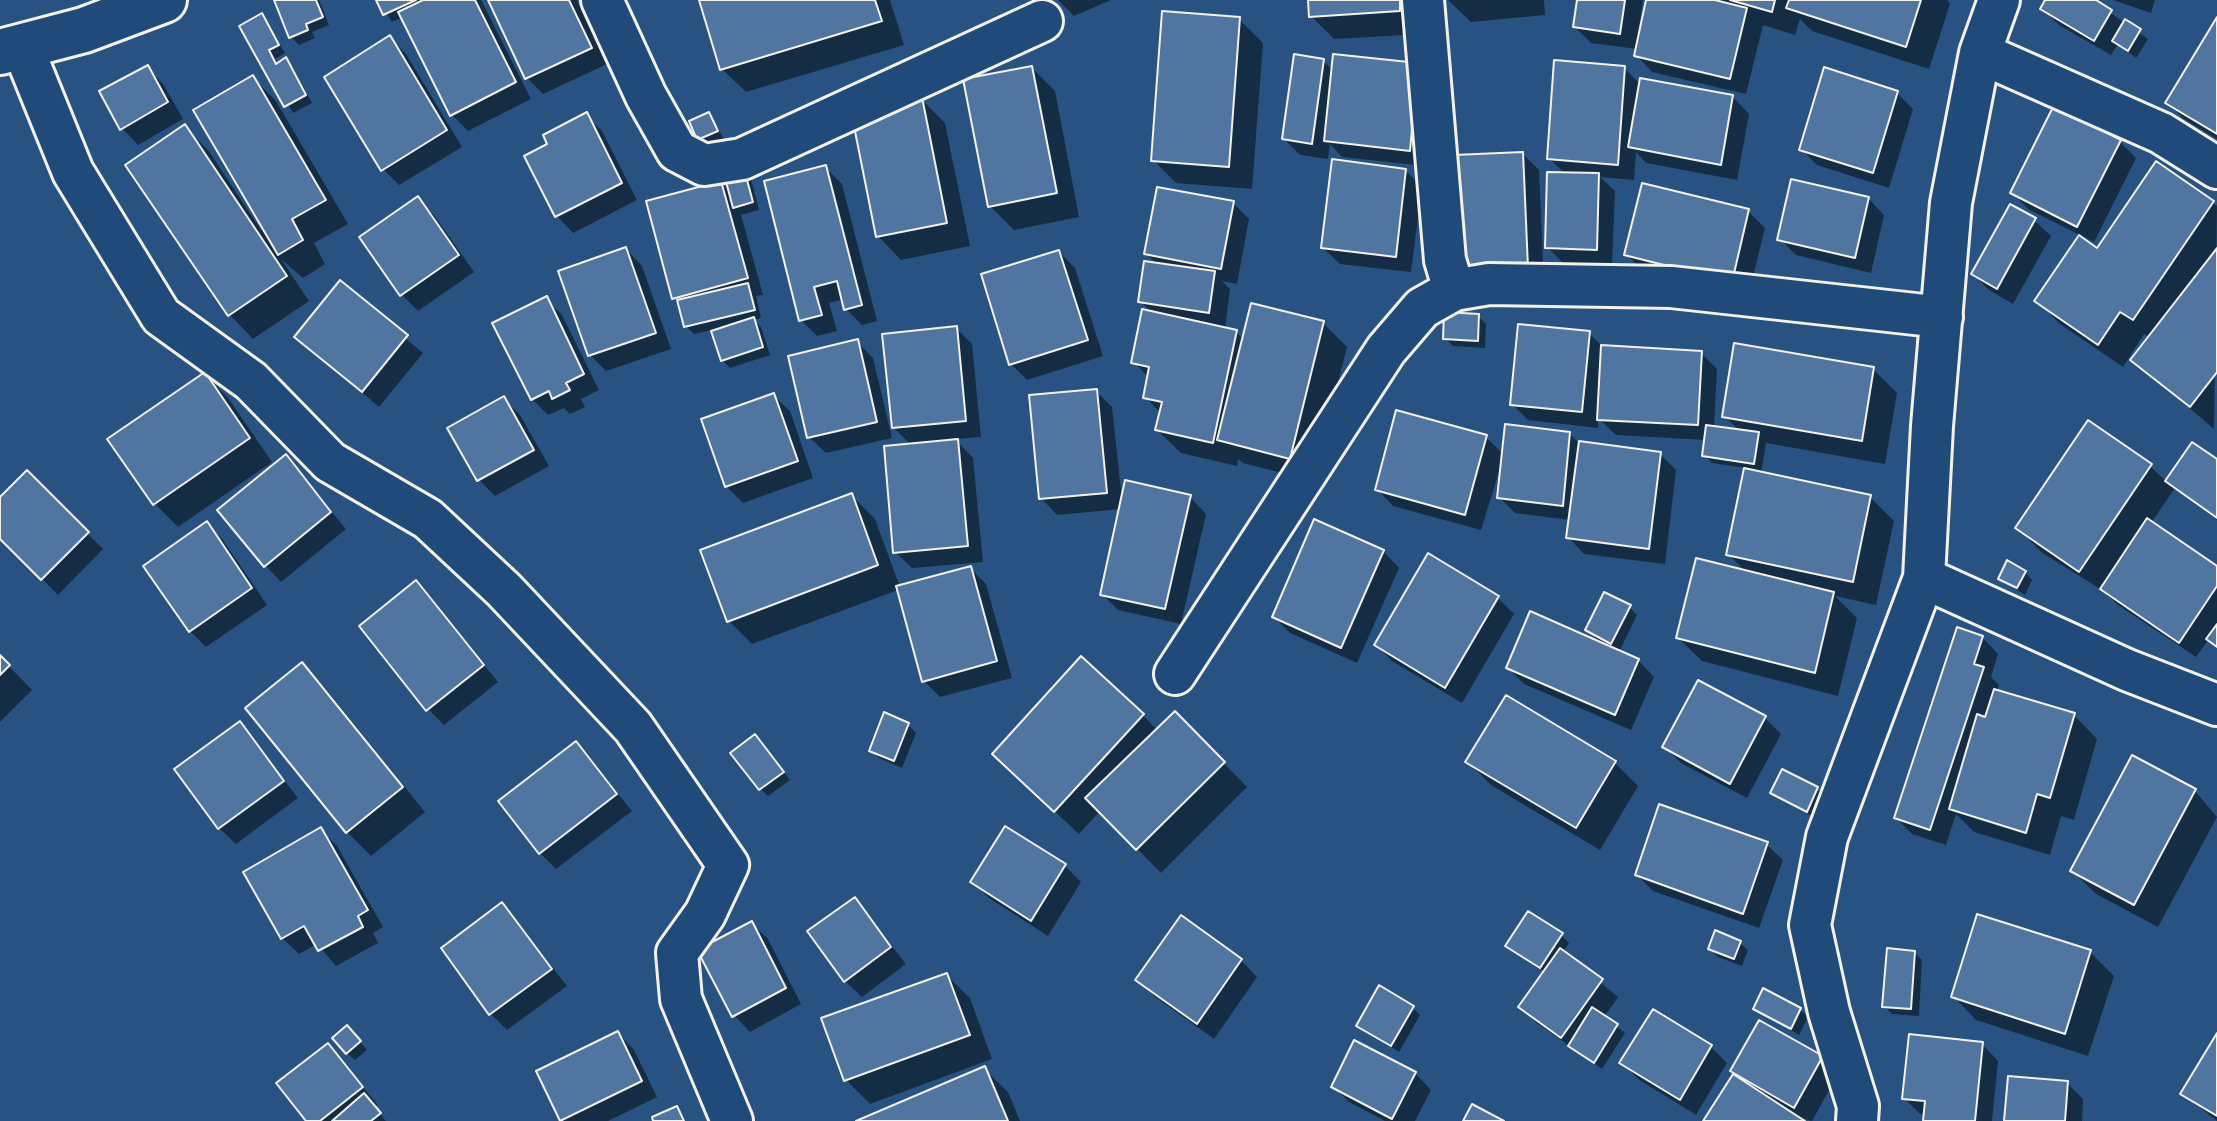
<!DOCTYPE html>
<style>
body{margin:0}
canvas{display:block;background:#285282}
</style>
<canvas width="2217" height="1121"></canvas>
<script>
const ctx = document.querySelector('canvas').getContext('2d');
ctx.lineJoin = 'round';
function fillPath(path, color) { ctx.fillStyle = color; ctx.fill(path, 'evenodd'); }
function trace(path, color, width, dash) { ctx.strokeStyle = color; ctx.lineWidth = width; ctx.lineCap = dash ? 'butt' : 'round'; ctx.setLineDash(dash || []); ctx.stroke(path); }
const shadow = new Path2D(`
 M276,0H319L329,25L312,32L315,38L299,45L291,37Z
 M378,0H481L531,99L468,131L452,115L403,17L392,22Z
 M490,0H577L607,64L543,94L527,78Z
 M701,0H890L904,45L746,92L722,69Z
 M1058,0H1111L1074,16Z
 M1310,0H1421L1423,34L1334,39L1311,16Z
 M1448,0H1544L1545,15L1471,22Z
 M1579,0H1643L1639,28H1642L1648,0H1947L1950,4L1929,69L1812,31L1800,19L1795,35L1763,25L1746,94L1652,72L1636,55L1637,49L1591,43L1575,27Z
 M2048,0H2092L2148,39L2136,58L2118,44L2111,55L2059,25L2043,9Z
 M2113,0H2155L2151,13Z
 M262,16L285,53L275,59L278,64L285,60L293,68L312,103L293,113L242,26Z
 M1239,19L1263,43L1252,189L1176,183L1153,160Z
 M2217,21V139L2184,119L2168,103Z
 M390,38L406,54L462,147L399,185L383,169Z
 M1323,61L1333,70L1417,65L1425,166L1342,157L1330,144L1328,159L1300,155L1284,139Z
 M147,67L163,84L183,119L138,145L122,128Z
 M1032,68L1055,91L1079,217L1014,230L990,206Z
 M1624,68L1641,85L1733,97L1749,114L1737,180L1646,163L1636,152L1634,180L1600,177L1615,191L1612,265L1563,263L1547,247L1565,174L1549,158Z
 M253,78L276,101L348,224L314,243L325,264L303,278L281,259L309,301L253,339L230,315L128,166L184,127L208,150L261,230L264,228Z
 M1897,93L1913,109L1889,188L1817,165L1801,149Z
 M921,99L945,123L970,246L901,260L878,236Z
 M709,114L724,139L707,146L699,138Z
 M586,115L602,131L637,200L573,233L557,216L527,157L549,145Z
 M2120,142L2136,158L2094,242L2028,209L2012,192Z
 M1523,154L1539,170L1544,284L1477,287Z
 M2157,164L2217,206L2214,429L2133,360L2150,338L2144,334L2123,367L2060,324L2037,300L2098,251Z
 M826,168L842,184L877,321L862,325L846,309L844,299L829,303L837,331L817,336L801,320Z
 M1405,170L1422,187L1411,272L1340,264L1323,248Z
 M743,171L751,179L759,210L741,215L763,295L756,296L761,318L754,320L761,327L770,355L730,368L722,360L712,330L694,334L686,326L680,304L674,298L721,183L732,194Z
 M1868,198L1884,215L1871,273L1796,255L1780,239Z
 M418,199L434,215L474,272L418,311L402,295L362,237Z
 M1233,203L1249,219L1237,284L1222,281L1230,289L1225,329L1236,332L1244,340L1323,323L1347,347L1313,481L1243,463L1238,459L1237,466L1181,453L1157,430L1161,413L1145,397L1149,378L1134,362L1153,314L1141,302L1158,265L1146,253Z
 M1748,211L1765,228L1748,297L1643,271L1627,255Z
 M2034,220L2051,236L2013,304L1989,290L1973,274Z
 M626,249L642,266L671,349L606,371L590,355Z
 M1059,252L1075,268L1103,356L1027,380L1011,364Z
 M340,283L423,353L379,407L297,337Z
 M546,299L562,315L599,390L581,399L585,407L570,414L564,408L548,415L532,399Z
 M1478,316L1486,324L1485,348L1453,346L1445,338Z
 M956,328L972,344L981,437L955,439L973,458L983,562L912,568L895,552L911,445L893,427Z
 M1589,333L1603,347L1701,353L1717,369L1714,428L1740,431L1724,416L1873,369L1897,393L1885,464L1766,443L1761,474L1870,497L1894,521L1876,605L1835,596L1857,618L1838,696L1702,661L1678,638L1746,572L1729,555L1746,468L1712,463L1704,455L1706,440L1616,435L1598,418V428L1528,420L1512,404Z
 M857,342L873,358L892,438L826,453L809,437Z
 M205,374L228,398L272,462L178,527L154,503Z
 M1096,391L1112,407L1122,500L1190,497L1206,514L1181,624L1118,610L1102,594L1121,509L1057,515L1041,498Z
 M773,395L790,411L813,478L743,503L726,486Z
 M503,399L520,415L549,466L495,496L479,480L449,429Z
 M1570,434L1579,443L1660,454L1676,470L1665,564L1584,554L1568,537L1570,520L1515,513L1499,497L1503,459L1481,530L1393,506L1377,489L1486,437L1504,455Z
 M2193,444L2217,461V520L2175,488L2151,523L2217,568V647L2209,639L2196,657L2118,605L2105,592L2041,552L2018,528L2150,466L2167,482Z
 M285,457L346,529L281,582L265,565Z
 M27,473L103,549L58,595L0,536V500Z
 M851,495L875,519L900,587L970,568L986,584L1012,678L940,697L924,681L898,590L752,644L729,621Z
 M207,524L223,540L267,605L206,647L190,631Z
 M1383,551L1399,568L1357,663L1290,633L1274,617Z
 M2025,572L2032,580L2025,595L2000,578Z
 M416,582L498,682L444,725L428,709Z
 M1498,598L1514,614L1462,703L1392,661L1376,645Z
 M1629,607L1637,615L1619,652L1638,660L1654,677L1631,730L1524,684L1508,668L1602,645L1588,630Z
 M1982,637L1998,654L1991,677L1999,685L1997,692L2074,715L2097,739L2074,820L2061,816L2050,855L1974,832L1956,814L1946,845L1912,834L1896,818Z
 M0,657L32,690L0,722Z
 M302,665L325,688L425,812L371,856L347,832L248,708Z
 M1175,713L1247,787L1161,873L1100,811L1079,834L1018,777L1143,715L1157,730Z
 M1765,718L1781,734L1747,798L1681,763L1665,747Z
 M240,723L298,798L236,844L219,828Z
 M908,725L916,733L902,768L879,758L871,750Z
 M576,743L632,811L556,869L540,853Z
 M763,744L790,780L768,796L761,789Z
 M1468,762L1615,763L1638,786L1600,850L1491,785Z
 M1817,789L1825,797L1815,818L1773,793Z
 M2195,791L2217,817L2158,927L2096,894L2072,870Z
 M321,830L337,846L383,927L373,933L378,943L336,966L317,944L299,954L282,938Z
 M1766,844L1783,860L1759,928L1653,891L1637,875Z
 M1065,866L1081,882L1048,936L989,898L973,882Z
 M855,900L906,964L862,997L845,981Z
 M502,904L567,986L507,1030L491,1014Z
 M1978,916L2090,952L2114,976L2088,1056L1976,1020L1953,996Z
 M1181,918L1241,960L1257,977L1214,1039L1154,996L1137,980Z
 M751,923L768,939L801,1004L750,1032L734,1015Z
 M1561,935L1569,943L1563,952L1618,997L1604,1017L1625,1033L1602,1069L1537,1023L1520,1007L1545,972L1508,946Z
 M1740,943L1748,950L1742,966L1718,957L1710,949Z
 M1914,952L1922,960L1919,1016L1892,1014L1884,1006Z
 M946,975L970,998L992,1059L870,1104L846,1080Z
 M1413,1008L1420,1015L1399,1052L1359,1026Z
 M1755,1009L1800,1010L1808,1017L1799,1035Z
 M1653,1011L1711,1047L1727,1063L1696,1115L1638,1079L1622,1063Z
 M618,1033L634,1050L657,1097L608,1121H563Z
 M355,1035L367,1050L355,1060L347,1053Z
 M2217,1037V1121L2183,1094Z
 M1982,1044L1998,1061L1992,1121H1925L1926,1115L1920,1114L1904,1098Z
 M327,1045L378,1105L374,1107L386,1121H308Z
 M1821,1058L1838,1074L1812,1121L1802,1118L1803,1121H1705L1735,1074Z
 M984,1069L1008,1092L1020,1121H861Z
 M1415,1073L1431,1090L1415,1121H1385L1349,1102L1333,1086Z
 M2067,1083L2083,1099L2082,1121H2006Z`);
const building = new Path2D(`
 M274,0H316L323,17L306,24L308,30L289,38Z
 M376,0H416L383,15Z
 M423,0H475L516,82L450,116L398,12Z
 M488,0H569L592,48L525,79Z
 M699,0H875L882,21L720,70Z
 M1308,0H1400V11L1309,17Z
 M1577,0H1625L1620,34L1573,27Z
 M1646,0H1715L1747,8L1730,79L1634,56Z
 M1730,0H1775L1772,12Z
 M1789,0H1921L1906,47L1786,8Z
 M2045,0H2096L2112,10L2094,41L2040,9Z
 M1162,11L1240,17L1229,167L1151,161Z
 M262,13L279,45L269,50L276,64L286,57L306,95L284,107L239,26Z
 M2217,17V134L2165,103Z
 M2125,19L2141,29L2128,51L2112,41Z
 M390,35L447,130L381,171L324,77Z
 M1294,54L1324,59L1312,144L1282,139Z
 M1333,54L1418,63L1410,151L1324,141Z
 M1554,60L1625,66L1618,165L1547,159Z
 M148,65L168,102L120,130L99,91Z
 M1032,66L1057,193L988,207L963,79Z
 M1824,67L1898,91L1873,173L1799,150Z
 M253,75L326,200L292,219L303,240L278,255L193,110Z
 M1640,78L1733,95L1721,165L1628,147Z
 M922,97L947,223L876,237L851,111Z
 M2054,105L2121,140L2077,227L2010,193Z
 M587,112L622,183L555,217L524,156L547,144L543,135Z
 M709,112L718,131L697,140L689,121Z
 M185,124L287,276L228,316L125,165Z
 M1523,152L1528,268L1458,271L1454,155Z
 M1332,159L1406,169L1396,257L1321,248Z
 M2156,161L2214,201L2133,320L2120,312L2098,345L2034,301L2079,235L2097,248Z
 M826,165L862,305L844,310L837,281L814,287L822,315L799,321L764,181Z
 M744,169L753,202L733,208L724,174Z
 M1547,172L1599,173L1597,250L1545,248Z
 M1791,179L1869,197L1855,258L1777,240Z
 M721,181L748,278L672,299L646,201Z
 M1642,183L1749,209L1732,282L1624,255Z
 M1157,187L1234,201L1221,269L1144,254Z
 M418,196L459,255L400,296L359,237Z
 M2010,204L2036,218L1997,289L1971,274Z
 M626,247L656,333L588,356L558,271Z
 M2217,248V372L2190,407L2130,360Z
 M1059,250L1088,340L1009,365L981,274Z
 M1144,261L1215,271L1209,313L1138,302Z
 M340,280L408,335L362,392L294,337Z
 M748,283L755,310L684,327L677,300Z
 M547,296L584,374L566,383L570,390L552,399L549,391L531,400L492,323Z
 M1251,303L1324,321L1290,459L1217,440Z
 M1142,309L1237,330L1213,443L1155,430L1162,402L1143,398L1149,367L1131,363Z
 M1444,312L1479,314L1478,341L1443,339Z
 M754,317L763,347L721,361L711,331Z
 M1518,324L1590,331L1582,412L1510,405Z
 M957,326L966,421L892,428L882,334Z
 M858,339L877,422L807,438L788,356Z
 M1734,343L1874,367L1862,441L1722,417Z
 M1601,345L1702,351L1698,425L1597,420Z
 M205,372L250,438L153,505L107,439Z
 M1097,389L1107,493L1039,499L1029,395Z
 M774,393L798,461L725,487L701,419Z
 M504,396L534,450L477,481L447,428Z
 M1396,410L1487,435L1465,515L1375,490Z
 M2088,420L2152,464L2079,572L2015,528Z
 M1505,424L1570,432L1563,506L1497,498Z
 M1706,425L1759,432L1754,464L1702,456Z
 M958,439L968,546L893,553L884,446Z
 M1579,441L1661,452L1649,549L1566,538Z
 M2192,442L2217,459V518L2165,481Z
 M286,454L331,512L264,567L217,510Z
 M1744,468L1871,495L1853,582L1726,555Z
 M27,470L89,532L41,580L0,539V497Z
 M1125,480L1191,495L1165,609L1100,595Z
 M852,493L878,565L727,622L700,550Z
 M2147,518L2217,566V586L2179,643L2100,589Z
 M1314,519L1384,550L1341,648L1272,617Z
 M207,521L252,588L189,632L143,566Z
 M1428,553L1499,596L1445,688L1374,645Z
 M1696,558L1834,592L1815,673L1676,638Z
 M2007,560L2026,571L2017,588L1998,579Z
 M971,566L997,661L922,682L896,586Z
 M416,580L484,665L426,711L359,626Z
 M1604,592L1631,605L1611,644L1585,630Z
 M1530,611L1639,659L1615,715L1506,668Z
 M2217,624V647L2206,639Z
 M1957,627L1983,636L1974,664L1984,667L1930,830L1894,818Z
 M0,655L10,665L0,675Z
 M1081,656L1144,714L1054,812L992,754Z
 M302,662L403,787L346,833L245,708Z
 M1698,680L1766,716L1730,784L1662,747Z
 M1994,689L2075,713L2050,798L2037,794L2026,833L1949,809L1977,714L1985,717Z
 M1506,695L1616,761L1576,828L1465,762Z
 M1175,711L1225,762L1136,850L1085,798Z
 M884,712L909,723L894,761L869,751Z
 M240,721L284,781L218,829L174,769Z
 M755,734L784,772L759,790L730,753Z
 M576,741L617,794L539,854L498,801Z
 M2132,755L2196,789L2134,905L2070,871Z
 M1782,769L1818,787L1807,812L1770,793Z
 M1659,804L1768,842L1743,914L1635,875Z
 M1005,826L1066,864L1031,921L970,882Z
 M321,827L368,910L358,916L363,927L318,951L304,926L281,939L243,872Z
 M855,897L891,947L844,982L807,931Z
 M502,902L552,969L489,1015L441,948Z
 M1528,911L1563,933L1540,968L1505,946Z
 M1977,914L2091,950L2065,1034L1951,997Z
 M1181,915L1242,959L1197,1024L1135,980Z
 M752,921L786,988L732,1017L697,950Z
 M1715,930L1741,941L1734,959L1708,949Z
 M1560,948L1603,979L1561,1038L1518,1007Z
 M1887,948L1915,951L1911,1009L1882,1007Z
 M947,973L970,1035L844,1081L821,1018Z
 M1379,985L1414,1006L1391,1046L1356,1026Z
 M1763,988L1801,1008L1791,1029L1753,1009Z
 M1592,1007L1618,1024L1594,1063L1568,1046Z
 M1653,1009L1712,1045L1680,1100L1619,1063Z
 M1759,1020L1823,1056L1794,1108L1730,1071Z
 M347,1025L361,1041L346,1054L332,1038Z
 M618,1031L642,1081L560,1121L536,1071Z
 M2217,1033V1116L2180,1094Z
 M1909,1034L1983,1042L1975,1121H1923L1925,1101L1902,1099Z
 M1354,1040L1416,1072L1392,1119L1331,1087Z
 M328,1043L363,1087L320,1121H306L276,1083Z
 M985,1066L1008,1121H856Z
 M1733,1074L1805,1121H1703Z
 M2008,1076L2068,1081L2065,1121H2004Z
 M364,1093L381,1113L371,1121H332Z
 M1472,1104L1504,1121H1463Z
 M677,1106L684,1121H653L652,1117Z`);
const street = new Path2D(`
 M602,0L646,96L677,151L704,165L742,159L1042,21
 M1423,0L1445,260L1454,290
 M22,46L73,172L161,316L251,381L330,462L428,519L504,590L633,727L728,865L705,914L677,953L681,999L732,1121
 M1980,53L2161,133L2217,168
 M1924,578L2127,670L2217,705
 M1175,674L1386,350L1422,308L1454,290L1489,284L1671,287L1942,317
 M1857,1121L1858,1106L1829,1012L1810,925L1827,837L1924,578L1932,426L1951,203L1980,53L1999,0`);
const secondary = new Path2D(`
 M0,52L84,30L164,0`);
fillPath(shadow, '#0007');
fillPath(building, '#5075a1');
trace(building, '#f4f1e8', 2);
trace(street, '#f4f1e8', 46);
trace(secondary, '#f4f1e8', 50);
trace(street, '#1f4a7a', 40);
trace(secondary, '#1f4a7a', 44);
</script>
